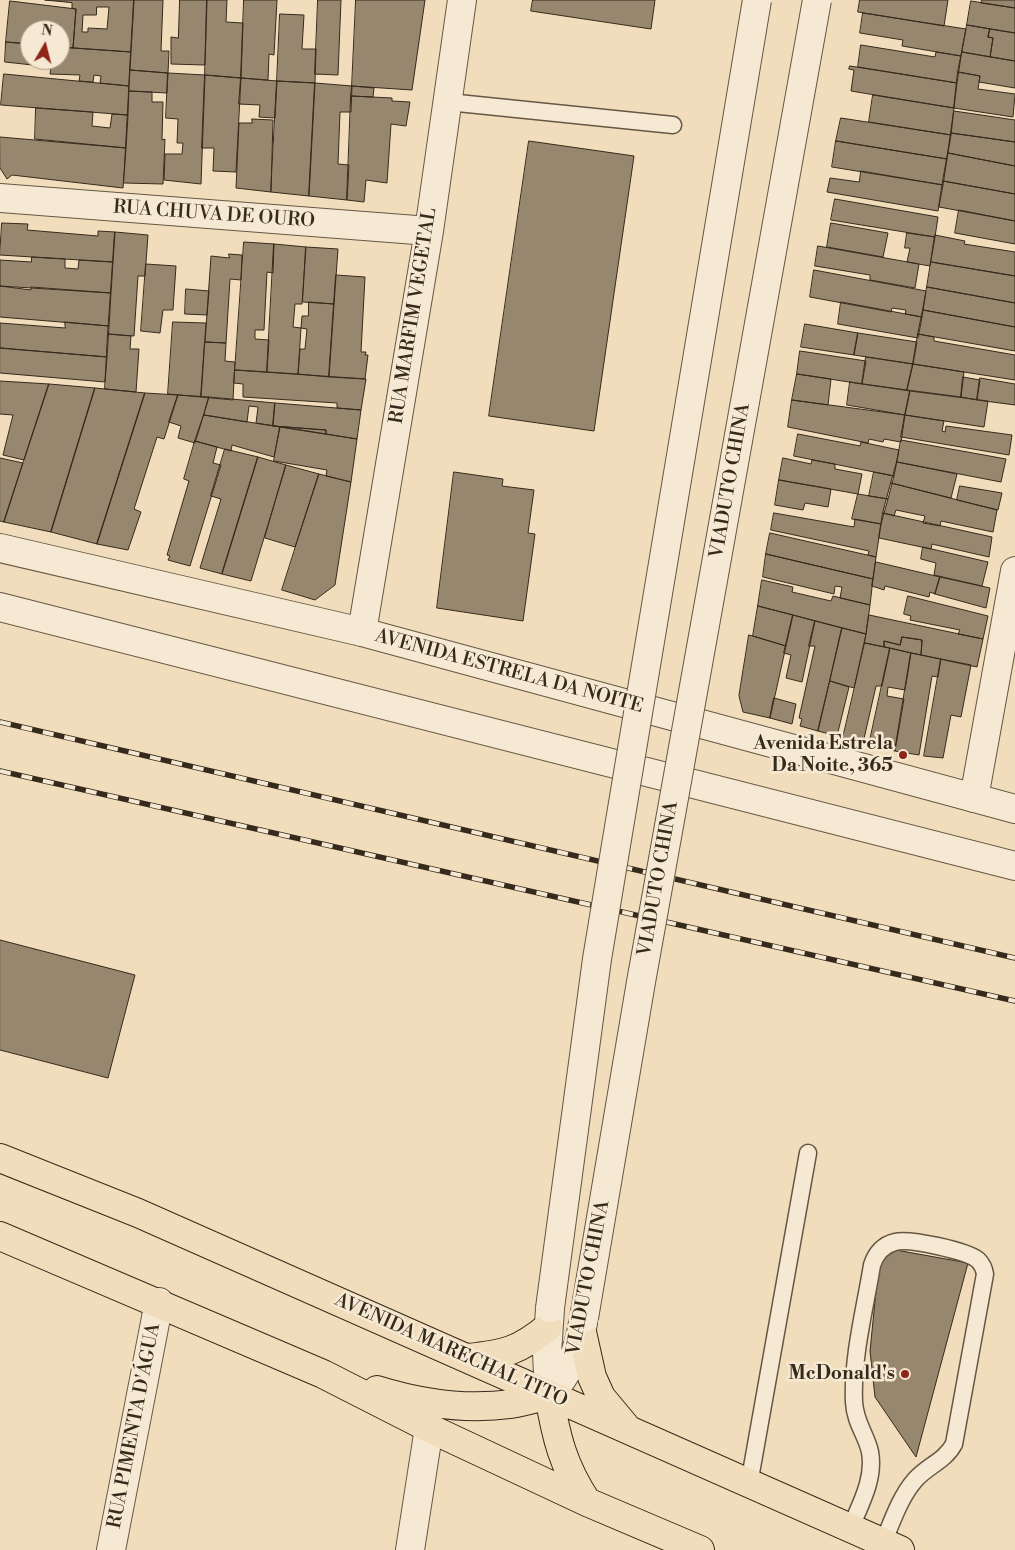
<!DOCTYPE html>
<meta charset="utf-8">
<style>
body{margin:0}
#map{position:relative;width:1015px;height:1550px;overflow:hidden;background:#f1ddbb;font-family:"Libre Bodoni",serif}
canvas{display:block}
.north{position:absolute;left:20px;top:20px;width:50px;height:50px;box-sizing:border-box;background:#f6e9d3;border:1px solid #a99d8a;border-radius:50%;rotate:8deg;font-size:14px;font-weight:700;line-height:20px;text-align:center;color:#362a1c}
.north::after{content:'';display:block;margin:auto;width:18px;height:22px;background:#8f2418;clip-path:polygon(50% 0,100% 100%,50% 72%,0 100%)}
</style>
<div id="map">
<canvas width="1015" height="1550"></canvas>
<div class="north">N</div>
</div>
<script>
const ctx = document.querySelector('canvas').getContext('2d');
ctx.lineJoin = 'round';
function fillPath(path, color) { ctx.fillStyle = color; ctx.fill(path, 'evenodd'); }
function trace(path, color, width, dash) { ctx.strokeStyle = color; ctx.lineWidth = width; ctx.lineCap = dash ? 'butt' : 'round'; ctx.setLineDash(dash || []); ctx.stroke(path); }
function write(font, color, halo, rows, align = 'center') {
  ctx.font = font + ' "Libre Bodoni",serif'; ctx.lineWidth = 5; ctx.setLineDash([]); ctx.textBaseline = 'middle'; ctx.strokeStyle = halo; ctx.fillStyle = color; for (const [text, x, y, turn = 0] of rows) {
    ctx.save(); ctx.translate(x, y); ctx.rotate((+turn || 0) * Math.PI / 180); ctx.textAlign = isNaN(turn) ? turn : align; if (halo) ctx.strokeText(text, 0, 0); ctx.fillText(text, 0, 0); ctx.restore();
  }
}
const building = new Path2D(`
 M45,0H134L131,52L73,48L76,9L72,8V3ZM97,7H109L107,29L88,28V32H82L83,15H96Z
 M134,0H163L161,51H169L168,73L130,70Z
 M180,0H207L205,65L171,64V37L178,38Z
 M207,0H227L226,22L243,23L241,78L205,75Z
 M244,0H277L274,55L269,54L268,80L241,78Z
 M318,0H341L338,75L315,74Z
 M356,0H425L412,90L352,86Z
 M533,0H655L651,29L531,11Z
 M860,0H948L944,26L858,12Z
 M982,0H1015V8L981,3Z
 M10,1L76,9L73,48L60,47V30H30V44L6,42Z
 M971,1L1015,8V33L967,25Z
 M863,13L966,29L961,56L902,46L903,40L860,33Z
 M280,14L304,15L302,49H316L315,83L277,81Z
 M967,25L990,29L988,37L993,38L990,57L962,52Z
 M990,29L1015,33V61L990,57L993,38L988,37Z
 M6,42L30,44V60H60V47L131,52L129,86L100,83L101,76L94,75L93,82L79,81L80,75L50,74L51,67L5,62Z
 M861,45L935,57L936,52L961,56L957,83L858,67Z
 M962,52L1015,61V88L979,82L980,76L958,72Z
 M850,66L957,83L954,108L851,91L854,70L849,69Z
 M130,70L168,73L167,93L129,91Z
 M958,72L980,76L978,89L1015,94L1013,117L954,108Z
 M168,73L205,75L201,184L164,180L165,154H182L183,143H177L178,119L166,118Z
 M4,74L129,86L128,115L1,105Z
 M205,75L241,78L236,172L213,171L214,148H202Z
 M241,78L277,81L275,118L259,117L260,105L239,104Z
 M277,81L315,83L309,196L271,192Z
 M315,83L352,86L351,112H340L338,164L349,165L347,200L309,196Z
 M352,86L374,88L373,97L351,96Z
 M129,91L152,92V102H163L162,140L165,139L163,184L124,183Z
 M873,95L954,108L951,135L869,122Z
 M351,96L392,98V101L410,102L406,126L391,124L387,183L366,180L364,202L347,200Z
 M36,108L93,112L92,126L110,128L112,114L128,115L126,148L35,139Z
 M954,111L1015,120V142L951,133Z
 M841,118L951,135L947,159L836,141Z
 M252,119L273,120L271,192L236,188L239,123H252Z
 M951,133L1015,142V166L948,153Z
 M0,137L126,148L123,188L12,175L7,179L0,168Z
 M529,141L634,156L594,431L489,416Z
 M836,141L947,159L943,185L832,167Z
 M948,153L1015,166V194L943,181Z
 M861,171L943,185L938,211L827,192L830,178L859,182Z
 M943,181L1015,194V221L939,207Z
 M835,199L938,217L935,237L831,220Z
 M959,210L1015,221V244L955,233Z
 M2,223L28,224L27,230L98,236V231L115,232L113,262L0,255Z
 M831,223L888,233L883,257L827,247Z
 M115,232L148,235L145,276H138L134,336L108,334Z
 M907,233L935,237L930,266L907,262L910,248H905Z
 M935,235L965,241L964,244L1015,252V276L931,262Z
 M244,242L274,244L273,273L267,272L264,330H255V339L269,340L267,372L235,370Z
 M274,244L306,247L302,304H295L293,327L301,328L298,374L267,372Z
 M818,246L919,264L915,288L870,280V275L815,266Z
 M306,247L338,249L334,304L303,302Z
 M229,254L242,255L241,280L230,279L226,343L205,342L211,256L229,258Z
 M32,257L65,259V268L78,269L79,260L113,262L111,293L0,286V260L31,262Z
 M931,262L1015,276V303L927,287Z
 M146,264L176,266L173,310H163L160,333L141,331Z
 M814,270L926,291L922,317L905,314L906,310L892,308L891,312L810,297Z
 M336,275L365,277L361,352H366L365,355H368L365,379L329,377Z
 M0,286L31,290V287L111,293L109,326L0,317Z
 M927,287L1015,303V327L923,310Z
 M186,289L209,291L207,315L185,314Z
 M309,302L334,304L329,377L298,374L300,349H305L307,329L301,328L302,316H308Z
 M841,302L922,317L918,338L838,324Z
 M923,310L1015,327V351L918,334Z
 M65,322L109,326L107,357L0,348V323L65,328Z
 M173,322L206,323L201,397L168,394Z
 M805,324L858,333L854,355L801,347Z
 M858,333L917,342L913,364L854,355Z
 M108,334L131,336L130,349H139L136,392L105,389Z
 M918,334L934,337V341L1015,355V380L913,364Z
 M205,342L226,343L225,361L235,362L233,400L201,397Z
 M0,348L107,357L105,382L0,373Z
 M800,351L866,361L862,384L797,374Z
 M866,357L913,364L907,390L862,384Z
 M913,364L964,372L961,397L907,390Z
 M235,370L366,379L361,410L337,408V403L243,397V384L234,383Z
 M797,374L831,379L828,405L792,400Z
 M963,377L980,380L977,400L961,397Z
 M980,378L1015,384V405L977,400Z
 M0,381L49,384L24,460L3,455L13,415L0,414Z
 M850,382L910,391L905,415L847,405Z
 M49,384L95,388L51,532L4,522Z
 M95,388L145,393L97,544L51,532Z
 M910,391L988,401L984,427L905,415Z
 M145,393L178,395L164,439L157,437L134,509L141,512L128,550L97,544Z
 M178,395L209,397L195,443L178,438L181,426L169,422Z
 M209,397L275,403L273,426L326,430V434L256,423L258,407L249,406L247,422L204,415Z
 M792,400L905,415L901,442L884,439L883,442L869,439L868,443L788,427Z
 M275,403L361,410L357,439L326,434V430L273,426Z
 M204,415L280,427L274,457L232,445L231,451L195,441Z
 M905,415L944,421L942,431L945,432L946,426L1012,435L1009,455L901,437Z
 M280,427L357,439L351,482L326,476L327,470L274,461Z
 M798,434L860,446L861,442L899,450L894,476L794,456Z
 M901,440L1006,459L1001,482L897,462Z
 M195,441L217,447L213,463L221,465L190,566L168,560L170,556L167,555L189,481L184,479Z
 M225,449L258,457L222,574L200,568L221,499L211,496Z
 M258,457L286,465L251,581L222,574Z
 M0,458L23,463L4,522L0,521Z
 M783,458L811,464L812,460L835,464V469L862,474L858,494L779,480Z
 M897,462L957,474L951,498L891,483Z
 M286,465L319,474L295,547L265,538Z
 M454,472L503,479L502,486L534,490L528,533L535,534L523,621L437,608Z
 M874,472L894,476L888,499L869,496Z
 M319,474L351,482L335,585L315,600L282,590Z
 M779,480L831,489L828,507L805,503L803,510L775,505Z
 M891,483L997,510L993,532L941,521L940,526L923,523L925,516L896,510L894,516L883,513Z
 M960,486L1002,493L998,510L957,500Z
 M858,494L888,499L881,524L852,519Z
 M774,513L854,527L855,519L881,524L876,557L868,555L869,551L771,530Z
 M883,513L992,537L989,557L932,544L931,549L879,538Z
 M770,533L876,557L873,579L766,554Z
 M923,547L988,562L982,586L934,575L936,563L921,559Z
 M766,554L873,579L870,605L840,598L842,587L835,586L834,594L763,577Z
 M876,562L940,577L935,594L930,592L929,597L885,586L884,590L872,586Z
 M940,577L990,588L986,608L935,594Z
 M762,580L793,587L792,592L831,601L833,596L870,605L866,634L758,606Z
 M908,596L988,616L983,639L958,634L960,630L910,620L911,616L904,614Z
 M758,606L793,615L786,646L753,636Z
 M793,615L815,621L802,682L786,678L791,655L784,653Z
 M869,615L983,639L977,667L921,655L922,640L902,637L900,645L884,641V647L865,643Z
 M815,621L842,628L818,731L800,726L802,719L799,718L815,646H809Z
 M842,628L866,634L854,688L830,681Z
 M749,635L786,646L770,718L743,712L739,696Z
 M902,637L922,640L921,655L884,647V641L900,645Z
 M865,643L890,648L882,686H876L863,743L843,738Z
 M890,648L911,653L905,690L888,687L887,696L904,699L895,751L869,745Z
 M911,653L941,659L938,677L932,676L919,755L895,751Z
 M941,659L971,665L961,717L951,715L943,758L924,756Z
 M830,681L849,687L837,736L818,731Z
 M774,698L796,704L792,724L770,718Z
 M0,940L135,975L108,1078L0,1050Z
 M896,1250L968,1263L916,1457L875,1397L870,1351L879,1261Z`);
const service = new Path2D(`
 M448,102L673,125
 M749,1484L808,1153
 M850,1529C860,1505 875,1479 870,1452C867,1436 855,1423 854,1402C852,1357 865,1309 872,1265C876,1253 883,1245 895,1242C910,1238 967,1251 978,1260C982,1264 984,1268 985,1274L954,1444C945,1461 927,1466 915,1480C900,1497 892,1522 883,1543`);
const minor = new Path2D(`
 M0,198L429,231
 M362,632L429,231L462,0
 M974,798L1015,571
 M111,1550L159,1302
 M410,1550L429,1428`);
const tertiary = new Path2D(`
 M0,548L362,632L1015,809
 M0,607L1015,866
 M549,1395L547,1353L550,1309
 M549,1395C569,1374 578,1352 583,1323`);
const primary = new Path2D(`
 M0,1158L138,1213L900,1550
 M0,1236L323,1374L429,1428L587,1502L700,1550
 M582,1332L592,1377L601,1397L626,1427
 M468,1358C505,1354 519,1351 548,1327
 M377,1390C419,1403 467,1410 511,1404C524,1402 537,1398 549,1395C556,1437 563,1466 587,1502`);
const rail = new Path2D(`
 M0,722L1015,958
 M0,771L1015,1001`);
const tertiaryBridge = new Path2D(`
 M550,1308L597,959L757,0
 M584,1318L641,982L817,0`);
const markers = [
 [903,755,5,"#8f2418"],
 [905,1374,5,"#8f2418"]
];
const streetNames = [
 ["RUA CHUVA DE OURO",214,215,4],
 ["RUA MARFIM VEGETAL",414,316,-81],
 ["VIADUTO CHINA",731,481,-80],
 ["AVENIDA ESTRELA DA NOITE",509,672,15],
 ["VIADUTO CHINA",659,879,-80],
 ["VIADUTO CHINA",589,1278,-79],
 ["AVENIDA MARECHAL TITO",451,1351,24],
 ["RUA PIMENTA D'ÁGUA",135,1426,-79]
];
const poiNames = [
 ["Avenida Estrela",893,744],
 ["Da Noite, 365",893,766],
 ["McDonald's",895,1374]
];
fillPath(building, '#97876f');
trace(building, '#362a1c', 1);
trace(service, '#655744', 19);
trace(minor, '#655744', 30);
trace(tertiary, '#655744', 30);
trace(primary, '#362a1c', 30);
trace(service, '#f6e9d3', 16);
trace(minor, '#f6e9d3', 28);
trace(tertiary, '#f6e9d3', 28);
trace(primary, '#f1ddbb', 28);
trace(rail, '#362a1c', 5.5);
trace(rail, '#f6e9d3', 4, [11]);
trace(tertiaryBridge, '#655744', 30, []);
trace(tertiaryBridge, '#f6e9d3', 28);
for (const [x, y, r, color] of markers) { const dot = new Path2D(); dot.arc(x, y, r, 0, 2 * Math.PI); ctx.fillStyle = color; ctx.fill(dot); trace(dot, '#f6e9d3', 2); }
write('19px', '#362a1c', '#f6e9d3', streetNames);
write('bold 19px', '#362a1c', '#f6e9d3', poiNames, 'right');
</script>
